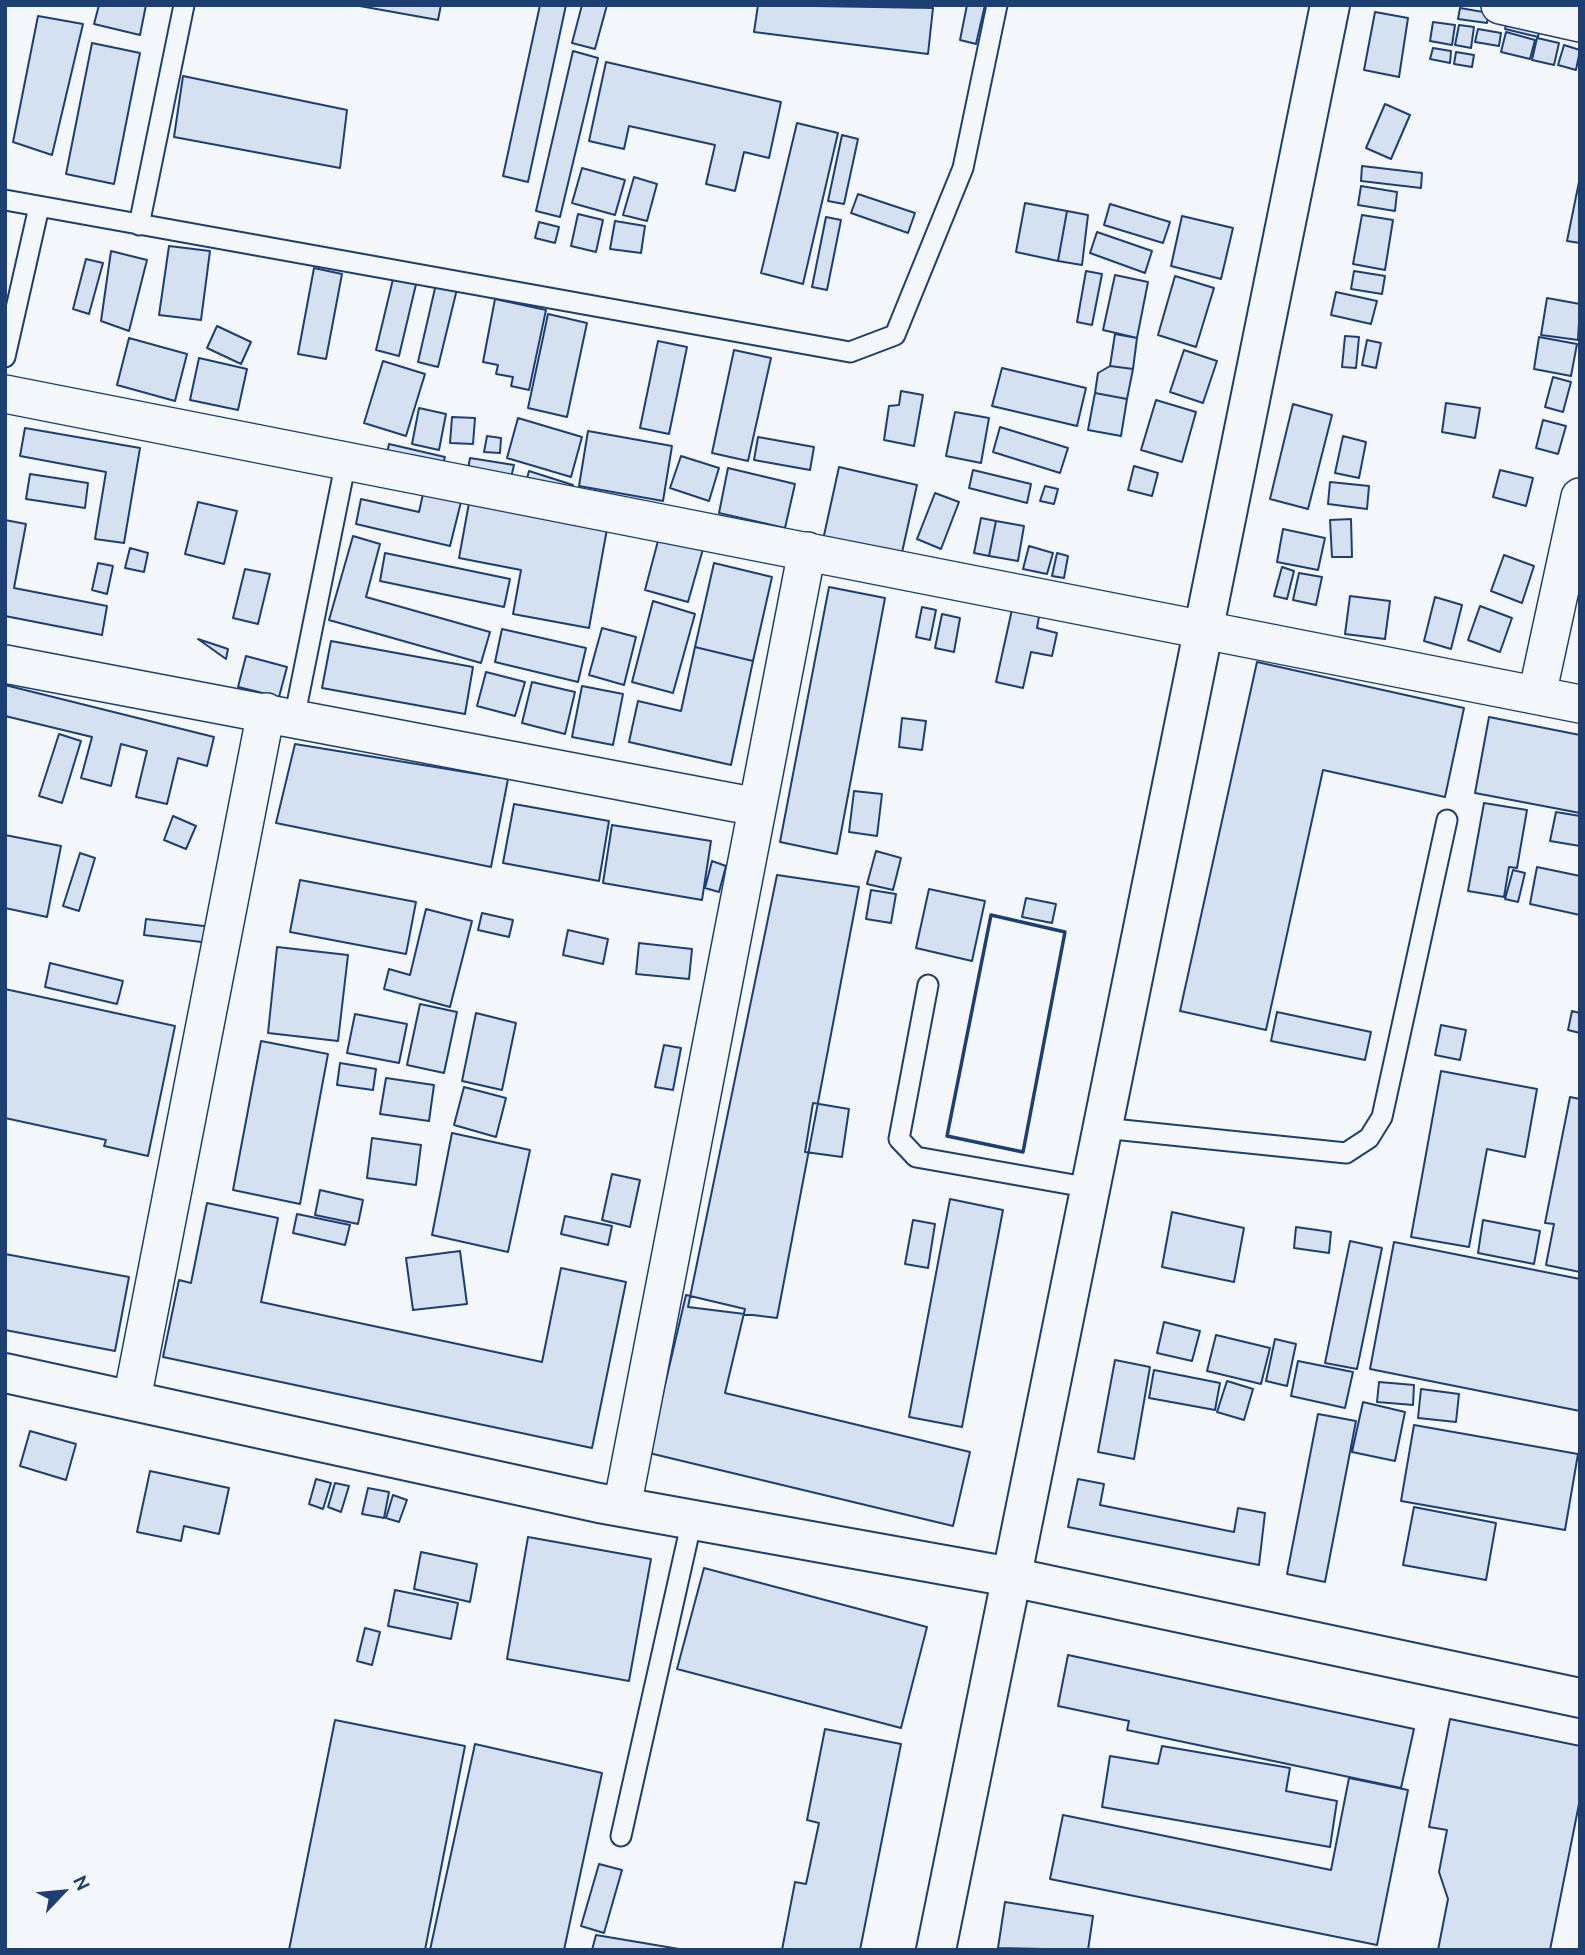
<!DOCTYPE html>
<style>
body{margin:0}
#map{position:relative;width:1585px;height:1955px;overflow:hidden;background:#f4f7fb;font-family:Ubuntu,sans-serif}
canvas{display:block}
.frame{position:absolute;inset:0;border:7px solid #1d3f73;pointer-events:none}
.north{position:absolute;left:28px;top:1857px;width:70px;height:70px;-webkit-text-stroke:5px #f4f7fb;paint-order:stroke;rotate:64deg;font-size:19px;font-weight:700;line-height:28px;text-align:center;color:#1d3f73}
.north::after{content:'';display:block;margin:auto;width:24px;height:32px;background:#1d3f73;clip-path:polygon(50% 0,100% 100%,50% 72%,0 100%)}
</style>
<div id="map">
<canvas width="1585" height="1955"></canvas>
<div class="frame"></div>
<div class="north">N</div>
</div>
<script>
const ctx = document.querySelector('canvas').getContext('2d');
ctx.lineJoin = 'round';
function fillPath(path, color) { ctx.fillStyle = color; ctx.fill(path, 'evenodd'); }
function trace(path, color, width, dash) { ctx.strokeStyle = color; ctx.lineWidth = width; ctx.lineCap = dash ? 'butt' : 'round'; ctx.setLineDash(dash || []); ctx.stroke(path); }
const building = new Path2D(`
 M99,5H146L140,35L94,24Z
 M354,5H441L438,20Z
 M540,5H566L528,182L503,176Z
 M582,5H607L595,49L572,43Z
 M758,5L933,8L928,54L754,32Z
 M967,5H985L976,44L960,40Z
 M1460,8L1489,13L1487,23L1458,19Z
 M1375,12L1408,18L1399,77L1364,70Z
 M1509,15L1541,23L1538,37L1505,29Z
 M38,16L83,24L52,155L13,142Z
 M1433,22L1455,25L1452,45L1430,41Z
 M1459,25L1474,27L1471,48L1455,45Z
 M1478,29L1501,33L1499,46L1475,42Z
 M1506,32L1535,40L1530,59L1501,52Z
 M1537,38L1559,43L1554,65L1532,60Z
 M92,43L140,53L114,184L66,174Z
 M1564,45L1580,50L1576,70L1558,65Z
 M1433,48L1451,51L1450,63L1430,59Z
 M573,51L598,58L560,217L536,211Z
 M1456,52L1474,55L1472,67L1454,64Z
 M606,62L781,102L769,158L744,152L735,191L706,184L715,145L629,126L624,149L589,141Z
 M183,76L347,110L340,168L174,137Z
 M1385,104L1410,115L1391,159L1366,148Z
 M797,123L838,133L803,284L761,273Z
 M842,135L858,139L844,204L828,201Z
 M1362,166L1422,173L1421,188L1361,181Z
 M582,168L625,180L615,215L572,203Z
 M634,177L657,184L647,221L623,215Z
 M1580,177V243L1567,241Z
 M1361,186L1397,192L1395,211L1358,205Z
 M858,194L915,213L908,233L851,213Z
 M1025,203L1067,211L1058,261L1016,252Z
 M1110,204L1170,222L1163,243L1104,225Z
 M1067,211L1088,215L1082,265L1058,261Z
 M578,214L603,220L596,252L571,246Z
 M1362,215L1393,220L1385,270L1353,264Z
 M1182,216L1233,228L1221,279L1171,266Z
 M826,217L841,220L827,290L812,287Z
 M615,221L645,226L641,253L610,249Z
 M539,222L559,227L555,243L535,238Z
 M1097,232L1152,251L1145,273L1090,253Z
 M169,246L210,251L201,320L159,315Z
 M111,251L147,260L129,331L101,321Z
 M86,259L103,263L89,314L73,309Z
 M314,268L342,274L326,359L298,354Z
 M1086,271L1102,274L1092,325L1077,322Z
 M1354,271L1385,276L1382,294L1351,289Z
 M394,275L417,280L399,356L376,350Z
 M1115,275L1148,282L1137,338L1103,330Z
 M1175,276L1214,288L1196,347L1158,335Z
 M436,284L457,289L438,367L418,362Z
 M1336,292L1377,301L1371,324L1331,315Z
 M1547,298L1580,304L1578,340L1541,335Z
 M495,299L546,310L529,390L511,386L513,377L496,374L498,365L483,362Z
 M548,314L587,323L567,417L528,408Z
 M217,326L251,342L241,364L207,348Z
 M1115,334L1137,338L1133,369L1110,366Z
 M1345,336L1359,337L1356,368L1342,367Z
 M1539,337L1577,344L1571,376L1534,369Z
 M129,338L187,354L175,401L117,385Z
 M1367,340L1381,343L1376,368L1362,365Z
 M658,341L687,347L669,434L640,428Z
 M734,350L771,358L748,461L712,453Z
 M1184,350L1217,361L1203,403L1170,392Z
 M199,358L247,369L238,410L190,400Z
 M383,361L425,374L406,436L364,423Z
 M1110,366L1133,369L1127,399L1095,393L1098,373Z
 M1002,368L1086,388L1077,426L992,406Z
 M1553,377L1571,382L1563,412L1545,407Z
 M901,391L923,395L914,446L884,440L889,406L899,405Z
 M1095,393L1127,399L1121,436L1088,430Z
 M1156,400L1196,412L1182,462L1141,450Z
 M1446,403L1480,408L1475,438L1442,432Z
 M1293,404L1332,415L1308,509L1270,499Z
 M419,408L446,414L439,450L412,444Z
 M955,412L989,418L981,463L946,456Z
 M452,417L475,418L473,444L450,443Z
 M518,418L582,437L571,477L507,458Z
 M1543,420L1566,426L1558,454L1536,448Z
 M1000,427L1068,448L1060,473L993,452Z
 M25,428L140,448L124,543L95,539L106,472L20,456Z
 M588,431L672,446L663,501L579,486Z
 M487,436L501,438L500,453L484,452Z
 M1343,436L1366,442L1359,478L1335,473Z
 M758,437L814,447L810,470L754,460Z
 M389,444L445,457L441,470L386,458Z
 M681,456L719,468L709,501L670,488Z
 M470,458L514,465L510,482L467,475Z
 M1134,466L1158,473L1152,496L1128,490Z
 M839,467L917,485L901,557L823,540Z
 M728,468L795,484L785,528L719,513Z
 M973,470L1031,484L1027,503L969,488Z
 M1500,470L1533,478L1526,506L1493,497Z
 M529,471L573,485L569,500L525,486Z
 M30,474L88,483L85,508L26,499Z
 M1330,482L1369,486L1367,509L1328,504Z
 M1045,486L1058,489L1054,504L1040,501Z
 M935,493L959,502L941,549L917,539Z
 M423,494L461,502L450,546L356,524L361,499L419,512Z
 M198,502L237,511L224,564L185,554Z
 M469,503L607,529L589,628L513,614L521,570L459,558Z
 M981,518L996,521L989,556L974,553Z
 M1351,519L1352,557H1332L1330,520Z
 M5,520L26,524L14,588L107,606L102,635L5,616Z
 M996,521L1024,526L1018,561L989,556Z
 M1283,529L1325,538L1318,570L1277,562Z
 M353,536L380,544L366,597L490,632L481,663L329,620Z
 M659,537L703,549L688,602L645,590Z
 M1029,546L1053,553L1047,574L1023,569Z
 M130,548L148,553L144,572L125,568Z
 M385,553L510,579L504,607L380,581Z
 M1057,553L1068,556L1064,578L1052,576Z
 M1504,555L1534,566L1522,603L1491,591Z
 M98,563L113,566L107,594L92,590Z
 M714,563L772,577L753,661L695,647Z
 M1282,567L1294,571L1287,599L1274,596Z
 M245,569L270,574L258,624L233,618Z
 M1299,573L1322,577L1316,605L1293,600Z
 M829,587L885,598L837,854L780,842Z
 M1350,596L1390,601L1385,639L1345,634Z
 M1435,597L1462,605L1451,649L1424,641Z
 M653,601L695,614L673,693L632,682Z
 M1013,605L1040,611L1037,628L1057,633L1052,656L1031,652L1023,688L996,682Z
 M1480,606L1512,618L1500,652L1468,640Z
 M922,607L936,610L930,640L916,637Z
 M942,614L960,618L954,652L935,648Z
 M602,628L636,637L624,685L589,675Z
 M502,629L586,648L578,682L495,662Z
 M198,639L228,649L226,659Z
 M331,641L473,667L465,714L322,688Z
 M695,647L753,661L731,765L629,742L638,701L681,711Z
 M246,656L287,667L279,697L238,687Z
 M1257,662L1464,708L1445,797L1323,770L1266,1030L1180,1011Z
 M486,672L525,682L515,716L477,706Z
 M532,682L575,692L565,734L522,723Z
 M5,685L214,737L207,766L178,758L167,804L136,797L147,751L121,744L111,786L81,778L92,737L5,716Z
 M582,686L623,694L613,745L572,737Z
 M1489,717L1580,735V813L1475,793Z
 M902,718L926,721L922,750L899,747Z
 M59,734L81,741L62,803L39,796Z
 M295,744L508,779L491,867L276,823Z
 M854,791L882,794L877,836L849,832Z
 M1484,803L1527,810L1517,868L1509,867L1504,897L1468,891Z
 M514,804L609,821L599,881L503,863Z
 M1556,812L1580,816V846L1550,841Z
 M173,816L196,826L186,849L164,840Z
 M612,825L711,841L702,900L603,883Z
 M5,835L61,846L47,917L5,908Z
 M876,851L901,858L893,890L867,884Z
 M80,853L95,858L79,911L63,906Z
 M712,861L726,866L719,892L705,888Z
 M1537,867L1580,876V915L1530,904Z
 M1513,870L1525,873L1518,902L1505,899Z
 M777,875L859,887L777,1318L688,1307Z
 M300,880L416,902L406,954L290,932Z
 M929,889L985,901L972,961L916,948Z
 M871,890L896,894L891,923L866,919Z
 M1026,898L1056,904L1052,923L1022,917Z
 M426,909L472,921L450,1007L384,989L389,969L410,975Z
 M482,913L513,920L509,937L478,930Z
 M146,919L220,928L218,944L144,935Z
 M568,930L608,939L603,964L563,955Z
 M639,943L692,949L689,979L636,974Z
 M277,947L348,955L338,1041L268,1033Z
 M50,963L123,981L117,1004L45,987Z
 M5,989L175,1026L148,1156L104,1146L106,1140L5,1118Z
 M420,1004L457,1012L444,1073L407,1065Z
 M1572,1011L1580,1013V1033L1568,1030Z
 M1277,1012L1371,1032L1365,1060L1271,1041Z
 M476,1013L516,1023L502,1090L462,1081Z
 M355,1014L407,1024L399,1063L347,1053Z
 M1441,1025L1466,1030L1460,1060L1435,1055Z
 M261,1041L328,1054L300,1204L233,1190Z
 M664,1045L681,1048L673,1090L655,1087Z
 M340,1063L376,1069L373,1090L337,1085Z
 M1441,1071L1537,1089L1525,1157L1487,1149L1469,1247L1411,1237Z
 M386,1078L434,1085L429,1121L380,1114Z
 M464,1087L506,1098L496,1137L454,1125Z
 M1570,1097L1580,1099V1272L1546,1265L1554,1224L1545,1223Z
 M813,1103L849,1109L842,1157L805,1152Z
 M452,1133L530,1150L508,1252L432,1235Z
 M372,1138L421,1145L416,1185L367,1178Z
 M612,1174L640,1180L630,1227L602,1220Z
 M320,1190L363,1200L358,1224L315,1215Z
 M950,1199L1003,1210L962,1427L909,1417Z
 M207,1203L278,1218L261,1302L542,1362L561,1268L626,1282L592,1448L163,1357L179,1280L191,1283Z
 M1172,1212L1244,1228L1234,1282L1162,1267Z
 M297,1214L350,1225L345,1245L293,1233Z
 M565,1216L612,1226L608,1245L561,1234Z
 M913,1220L935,1224L928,1268L905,1264Z
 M1483,1220L1540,1231L1534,1264L1478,1253Z
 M1296,1227L1331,1232L1329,1253L1294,1248Z
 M1350,1241L1382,1248L1357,1369L1325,1363Z
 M1394,1242L1580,1279V1411L1370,1369Z
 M460,1251L467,1304L413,1310L406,1258Z
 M5,1254L129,1277L115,1351L5,1330Z
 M686,1295L745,1309L725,1393L970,1452L953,1526L649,1453Z
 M1164,1322L1200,1331L1192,1361L1157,1353Z
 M1216,1335L1270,1348L1261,1384L1207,1371Z
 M1275,1339L1296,1344L1287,1386L1266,1381Z
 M1115,1360L1150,1367L1134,1459L1098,1452Z
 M1298,1361L1353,1372L1345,1408L1291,1396Z
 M1154,1370L1220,1383L1215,1410L1149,1398Z
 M1227,1381L1253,1389L1244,1420L1217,1412Z
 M1379,1382L1414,1385L1413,1405L1377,1402Z
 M1421,1389L1459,1394L1456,1422L1418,1418Z
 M1363,1402L1405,1412L1395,1461L1352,1452Z
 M1318,1414L1356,1421L1325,1582L1287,1574Z
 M1414,1425L1578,1454L1565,1530L1401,1501Z
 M30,1431L76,1444L66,1480L20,1466Z
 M150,1471L229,1488L219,1534L184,1526L181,1541L137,1532Z
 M316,1479L331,1483L323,1509L309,1504Z
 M1078,1479L1104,1484L1100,1505L1234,1532L1238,1508L1265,1513L1259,1565L1068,1527Z
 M335,1483L349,1486L341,1512L328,1507Z
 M368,1488L389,1492L384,1518L362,1514Z
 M393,1495L407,1500L399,1522L386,1518Z
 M1414,1507L1496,1523L1486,1580L1403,1565Z
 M528,1537L651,1559L629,1681L507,1659Z
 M421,1552L477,1564L470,1602L414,1589Z
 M704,1568L927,1627L901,1728L677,1669Z
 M395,1590L458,1603L451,1639L388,1626Z
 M365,1628L380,1632L372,1665L357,1661Z
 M1068,1655L1414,1729L1401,1788L1127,1730L1129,1721L1058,1706Z
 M1450,1719L1580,1746V1799L1550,1950H1438L1448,1899L1439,1872L1447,1830L1429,1827Z
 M335,1720L465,1746L425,1950H289Z
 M825,1729L901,1744L860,1950H782L795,1882L806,1884L819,1823L807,1820Z
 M475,1744L602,1773L564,1950H430Z
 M1162,1746L1290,1768L1286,1791L1337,1801L1330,1847L1102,1807L1110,1756L1158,1764Z
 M1349,1778L1408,1790L1377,1945L1050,1879L1063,1815L1331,1870Z
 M599,1864L622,1870L604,1933L581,1926Z
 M1005,1902L1093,1916L1088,1950L998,1948Z
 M596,1935L685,1950H592Z`);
const service = new Path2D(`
 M5,200L850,352L895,335L963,168L997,5
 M139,225L184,5
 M5,357L39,207
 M294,719L346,461
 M928,985L899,1139L916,1157L1091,1188
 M1103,1128L1346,1153L1369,1138L1382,1117L1447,820
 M621,1836L692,1520`);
const minor = new Path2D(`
 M1500,5L1580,23
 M5,394L1580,704
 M5,664L757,807
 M1537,695L1580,497
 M132,1399L266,712
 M622,1507L807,551`);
const tertiary = new Path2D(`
 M936,1950L1330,5`);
const secondary = new Path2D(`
 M5,1373L599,1503L1011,1577L1580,1698`);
const wall = new Path2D(`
 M991,915L1065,932L1023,1152L947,1136Z`);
fillPath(building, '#d5e0f0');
trace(building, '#1d3f73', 2);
trace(service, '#1d3f73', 23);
trace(minor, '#1d3f73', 40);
trace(tertiary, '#1d3f73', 42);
trace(secondary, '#1d3f73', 42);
trace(service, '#f4f7fb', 19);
trace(minor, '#f4f7fb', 37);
trace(tertiary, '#f4f7fb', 38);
trace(secondary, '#f4f7fb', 38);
trace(wall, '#1d3f73', 3.5);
</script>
